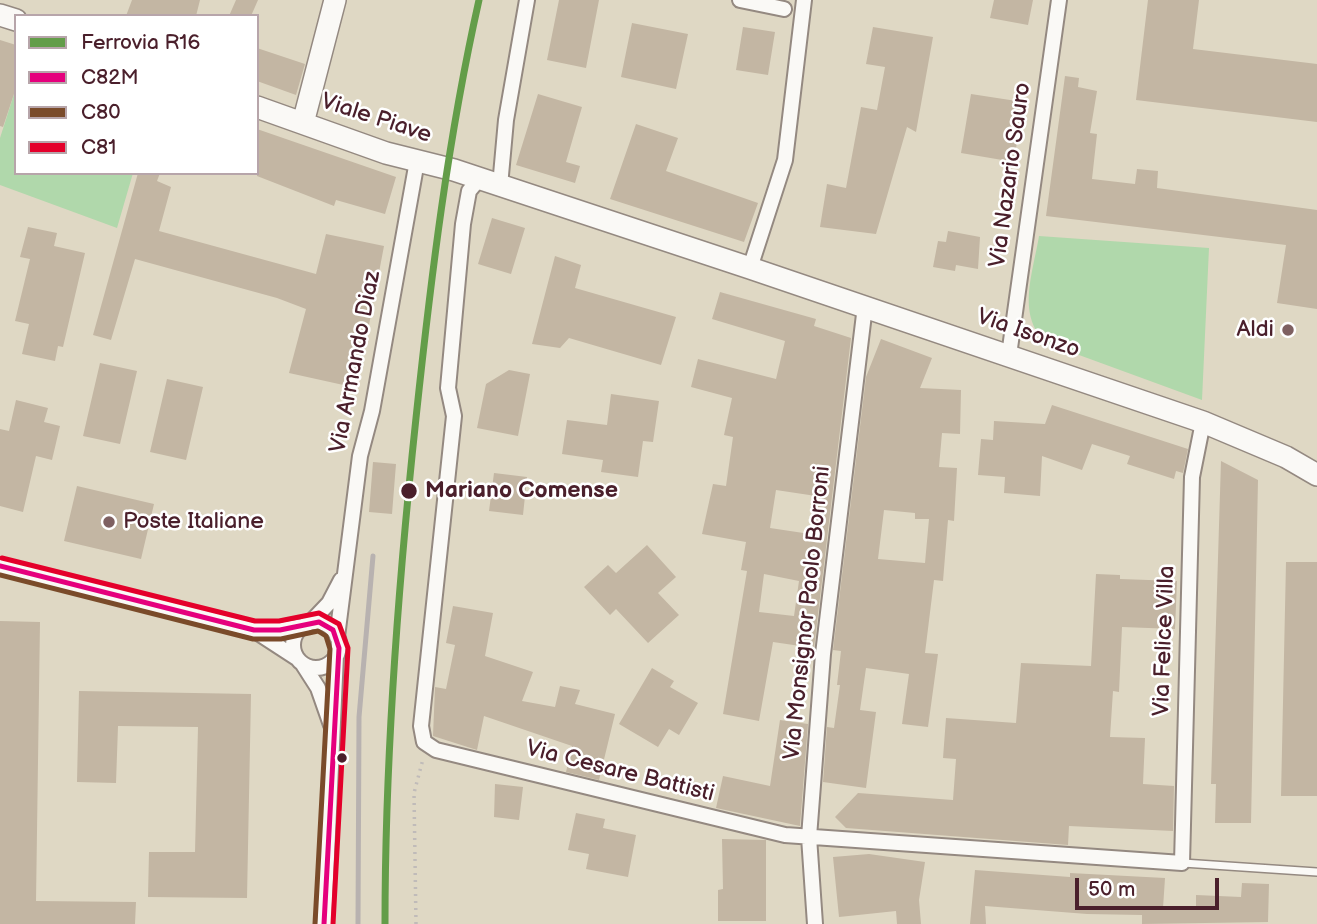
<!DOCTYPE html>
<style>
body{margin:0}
#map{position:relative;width:1317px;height:924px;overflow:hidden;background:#dfd8c4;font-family:"Balsamiq Sans",sans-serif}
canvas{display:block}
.legend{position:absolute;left:14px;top:14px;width:245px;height:161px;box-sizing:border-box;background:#fff;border:2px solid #b7a5aa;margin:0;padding:9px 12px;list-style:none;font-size:21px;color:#4a1f2b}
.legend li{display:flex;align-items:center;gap:14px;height:35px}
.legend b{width:35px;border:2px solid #b7a5aa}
.scale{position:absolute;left:1075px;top:878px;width:144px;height:32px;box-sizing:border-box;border:4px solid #4a1f2b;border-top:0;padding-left:9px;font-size:21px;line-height:24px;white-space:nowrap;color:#4a1f2b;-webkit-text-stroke:5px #fff;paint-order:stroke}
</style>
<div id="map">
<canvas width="1317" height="924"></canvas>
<ul class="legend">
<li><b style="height:9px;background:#639d49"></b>Ferrovia R16</li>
<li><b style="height:9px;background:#e5007d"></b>C82M</li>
<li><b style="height:9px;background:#7a4b2a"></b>C80</li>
<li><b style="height:9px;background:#e4002b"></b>C81</li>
</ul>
<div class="scale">50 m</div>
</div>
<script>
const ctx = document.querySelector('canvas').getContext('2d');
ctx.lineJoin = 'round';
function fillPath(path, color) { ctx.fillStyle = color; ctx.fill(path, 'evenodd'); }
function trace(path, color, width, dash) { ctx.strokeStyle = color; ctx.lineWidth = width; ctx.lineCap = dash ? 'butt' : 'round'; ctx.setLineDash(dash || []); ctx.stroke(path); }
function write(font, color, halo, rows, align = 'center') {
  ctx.font = font + ' "Balsamiq Sans",sans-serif'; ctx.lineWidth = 5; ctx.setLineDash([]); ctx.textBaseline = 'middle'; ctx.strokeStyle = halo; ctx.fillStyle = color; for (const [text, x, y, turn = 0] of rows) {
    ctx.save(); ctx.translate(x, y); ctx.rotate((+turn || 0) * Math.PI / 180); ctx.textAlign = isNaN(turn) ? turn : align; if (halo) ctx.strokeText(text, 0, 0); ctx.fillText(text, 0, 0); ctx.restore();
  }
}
const green = new Path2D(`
 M16,88V173H133L117,228L0,185V138Z
 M1039,236L1209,248L1202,400L1049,344C1015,319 1033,273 1039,236Z`);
const building = new Path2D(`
 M132,0H200L196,16H126Z
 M236,0H258L251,16H229Z
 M559,0H599L586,68L547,60Z
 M994,0H1033L1028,25L990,18Z
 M1148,0H1199L1193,49L1317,64V122L1136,100Z
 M632,23L688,34L676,89L621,77Z
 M743,27L775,32L768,75L736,70Z
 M873,27L933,37L916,132L907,127L876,234L820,227L827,184L846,188L861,107L877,110L885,67L866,64Z
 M0,40L16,45V88L3,127L0,126Z
 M257,48L305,64L296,95L257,81Z
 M1065,76L1079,78L1078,87L1097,91L1090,133L1097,134L1092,179L1135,184L1137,169L1158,171L1157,188L1317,210V309L1277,303L1286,245L1046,216Z
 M538,94L582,107L566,162L580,166L575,183L516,165Z
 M971,94L1023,102L1014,162L961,153Z
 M636,124L678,138L666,171L758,203L744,242L610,199Z
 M257,129L396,177L385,214L336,200L334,206L257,176Z
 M138,173H160L157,181L171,187L159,231L316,274L326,234L384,246L357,388L289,373L306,309L277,298L135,259L111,340L93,335Z
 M492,218L525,228L511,274L478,264Z
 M28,227L57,233L54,246L85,253L63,347L58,346L55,361L22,354L29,324L15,321L30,259L20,257Z
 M948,231L980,237L978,269L956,265L955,271L933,267L938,241L946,242Z
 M555,256L581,265L575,288L676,317L661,365L569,338L560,348L532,344Z
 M720,292L816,319L814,326L851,338L814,648L773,642L759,721L723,714L747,571L741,570L746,542L702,534L713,484L726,486L733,437L724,435L732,398L691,387L698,359L776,379L785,341L712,319ZM776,490L816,496L810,534L770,528ZM764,574L799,581L794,616L759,612Z
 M881,339L932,358L920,388L961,390L960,434L942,433L939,467L957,468L954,521L948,520L943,581L934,580L925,653L938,654L928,727L902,724L909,674L866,668L860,710L876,712L866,788L823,782L827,727L834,728L840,685H837L841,651L833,650L866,377ZM884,510L915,513V519H929L925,563L878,559Z
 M100,363L137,371L120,444L83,436Z
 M509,370L530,374L518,436L477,428L486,384Z
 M167,379L203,387L186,460L150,452Z
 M611,394L659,401L653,442L643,441L638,477L601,472L603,460L562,454L567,420L607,425Z
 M16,400L48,408L44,422L60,426L52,460L36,456L23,512L0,506V429L9,431Z
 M1052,405L1188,449L1183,473L1176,471L1174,479L1127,464L1130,456L1092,444L1082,470L1042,456L1040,496L1004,493L1005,477L978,475L981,439L993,440L994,421L1045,424Z
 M1221,461L1258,480L1251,823H1215L1216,784H1211Z
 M373,462L396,464L392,514L369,512Z
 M494,473L527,477L523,515L489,511Z
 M77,486L154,504L141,559L64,541Z
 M647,545L676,577L658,593L679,615L648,643L616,609L610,615L584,587L608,565L616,573Z
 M1286,562H1317V796H1281Z
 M1096,574L1120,575V579L1177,581L1175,629L1122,627L1119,692L1113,691L1110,737L1145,738L1143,784L1174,786L1173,831L1069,826L1068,845L846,828L835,817L858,793L953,800L956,759L943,758L946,718L1016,723L1021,663L1091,666Z
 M453,606L493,613L485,656L533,672L522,701L555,707L560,686L580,690L575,704L615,714L599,780L566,772L572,746L484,716L477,750L433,736L435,687L446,689L455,645L446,643Z
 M0,621L40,622L36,901L136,902L135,924H0Z
 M652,668L674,681L670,687L698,703L679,735L669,729L658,747L619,724Z
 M79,691L251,694L247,898L148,897L149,852H195L198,727L118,726L116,783L77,782Z
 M780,720L808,724L800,826L716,808L723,776L770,786Z
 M495,784L523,787L519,820L494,817Z
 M576,813L605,819L603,828L636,835L628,877L586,869L589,854L568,850Z
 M722,839L766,840V921H718V890L723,889Z
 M869,854L925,862L919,900L921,924H897L896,911L839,917L833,857Z
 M975,870L1070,877V873L1165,878L1163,908L1196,909V895L1241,897L1242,883L1269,884L1268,922L1142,924V915L1087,914L985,906L986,924H970Z`);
const path = new Path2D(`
 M416,924L414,793L423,759`);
const lane = new Path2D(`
 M1183,863L1317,872`);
const street = new Path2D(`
 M740,0L784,9
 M480,178L469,191L463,224L448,388L454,416L421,726L424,742L436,750L785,835L1182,863L1192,477L1203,422
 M500,186L506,120L527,0
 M750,268L785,160L804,0
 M1009,355L1059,0
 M0,566L254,630H280L303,626
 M293 645a23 23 0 1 1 46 0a23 23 0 1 1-46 0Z
 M310,623L329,603L341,580
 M255,631L298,659
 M337,637L360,456L372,411L417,161
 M302,663L318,688L331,725
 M324,924L336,655
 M815,924L809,837L823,654L865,306`);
const secondary = new Path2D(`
 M0,15L16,20
 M257,107L386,153L454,170L750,268L1203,422L1286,457L1317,475
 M303,123L335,0`);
const rail = new Path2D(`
 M358,924L359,717L373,556`);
const bus1 = new Path2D(`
 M0,566L254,630H280L319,622L333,630L339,648L324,924`);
const bus2 = new Path2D(`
 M0,575L253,639H281L318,631L326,636L330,649L315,924`);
const bus3 = new Path2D(`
 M2,558L255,621H279L319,613L339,624L348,648L333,924`);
const rail1 = new Path2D(`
 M385,924C385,754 398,586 416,418C431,277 448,138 479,0`);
const markers = [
 [1288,330,7,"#7e6061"],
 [409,491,9,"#4a1f2b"],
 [109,522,7,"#7e6061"],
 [342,758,6,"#4a1f2b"]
];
const streetNames = [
 ["Viale Piave",376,119,18],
 ["Via Nazario Sauro",1011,175,-82],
 ["Via Isonzo",1028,334,19],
 ["Via Armando Diaz",356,362,-79],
 ["Via Monsignor Paolo Borroni",808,613,-84],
 ["Via Felice Villa",1165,641,-88],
 ["Via Cesare Battisti",620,772,14]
];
const poiNames = [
 ["Aldi",1274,330],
 ["Poste Italiane",123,522,"left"]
];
const stopNames = [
 ["Mariano Comense",425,491]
];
fillPath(green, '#b0d8ab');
fillPath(building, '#c3b6a3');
trace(lane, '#948981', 10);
trace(street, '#948981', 18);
trace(secondary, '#948981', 24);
trace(path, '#c0bbb9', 3.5, [2, 5]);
trace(lane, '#faf9f6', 7);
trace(street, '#faf9f6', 14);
trace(secondary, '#faf9f6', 21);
trace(rail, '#b8b2b0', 5);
trace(bus1, '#e5007d', 5);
trace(bus2, '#7a4b2a', 5);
trace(bus3, '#e4002b', 5);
trace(rail1, '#639d49', 7);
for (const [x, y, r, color] of markers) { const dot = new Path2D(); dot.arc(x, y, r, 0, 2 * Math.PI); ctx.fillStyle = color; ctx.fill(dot); trace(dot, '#fff', 2.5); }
write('23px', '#4a1f2b', '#fff', streetNames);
write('23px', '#4a1f2b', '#fff', poiNames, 'right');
write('bold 23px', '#4a1f2b', '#fff', stopNames, 'left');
</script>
